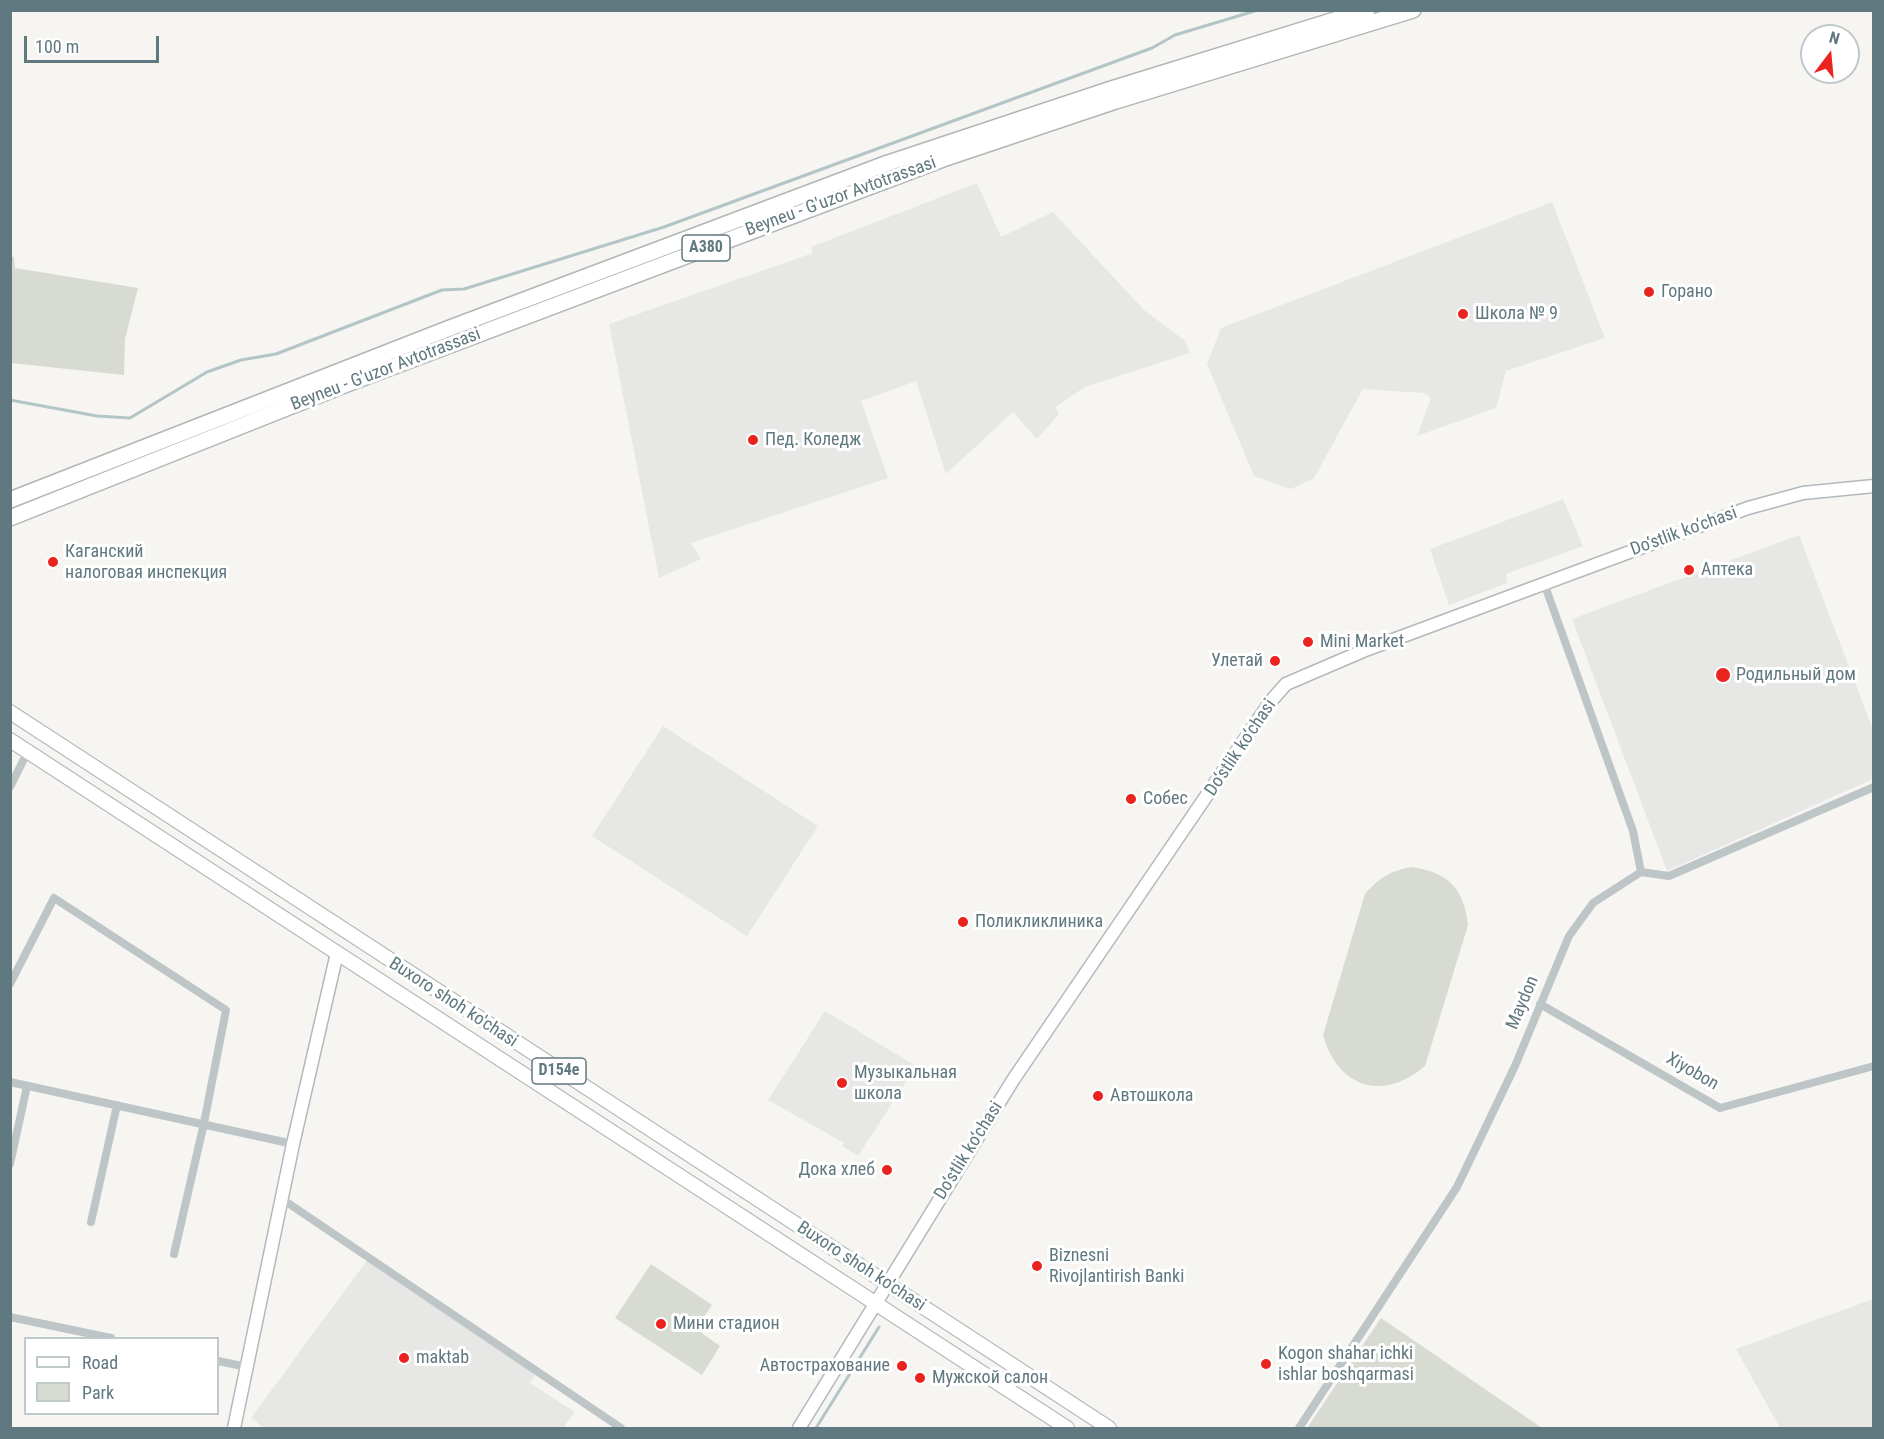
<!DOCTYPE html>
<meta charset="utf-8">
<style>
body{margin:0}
#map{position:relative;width:1884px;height:1439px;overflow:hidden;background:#f6f5f2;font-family:"Roboto Condensed",sans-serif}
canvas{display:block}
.frame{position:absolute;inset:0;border:12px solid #60787f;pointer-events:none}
.legend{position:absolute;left:24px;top:1337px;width:195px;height:78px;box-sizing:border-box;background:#fff;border:2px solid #bfc9cc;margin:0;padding:8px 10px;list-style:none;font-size:18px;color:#60787f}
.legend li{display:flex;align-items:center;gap:12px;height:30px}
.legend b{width:30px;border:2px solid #bfc9cc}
.north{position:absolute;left:1800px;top:24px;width:60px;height:60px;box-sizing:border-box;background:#fff;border:2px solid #bfc9cc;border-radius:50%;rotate:16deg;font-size:16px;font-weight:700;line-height:24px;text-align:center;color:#60787f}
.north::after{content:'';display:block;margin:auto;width:21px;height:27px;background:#ea231e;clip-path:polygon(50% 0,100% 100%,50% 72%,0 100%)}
.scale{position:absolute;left:24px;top:36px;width:135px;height:27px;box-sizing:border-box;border:3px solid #60787f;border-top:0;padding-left:8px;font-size:18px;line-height:21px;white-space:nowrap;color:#60787f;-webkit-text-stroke:4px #fff;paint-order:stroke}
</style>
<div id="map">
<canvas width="1884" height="1439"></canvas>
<div class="frame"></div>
<ul class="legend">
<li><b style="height:8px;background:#fff"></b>Road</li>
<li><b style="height:16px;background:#d7dbd1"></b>Park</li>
</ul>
<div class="north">N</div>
<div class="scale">100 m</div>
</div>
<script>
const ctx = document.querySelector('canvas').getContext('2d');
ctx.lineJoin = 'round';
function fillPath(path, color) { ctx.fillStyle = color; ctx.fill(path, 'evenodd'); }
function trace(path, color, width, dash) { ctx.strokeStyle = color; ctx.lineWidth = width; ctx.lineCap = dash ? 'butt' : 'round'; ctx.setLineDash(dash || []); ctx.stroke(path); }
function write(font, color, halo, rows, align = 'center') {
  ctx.font = font + ' "Roboto Condensed",sans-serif'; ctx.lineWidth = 6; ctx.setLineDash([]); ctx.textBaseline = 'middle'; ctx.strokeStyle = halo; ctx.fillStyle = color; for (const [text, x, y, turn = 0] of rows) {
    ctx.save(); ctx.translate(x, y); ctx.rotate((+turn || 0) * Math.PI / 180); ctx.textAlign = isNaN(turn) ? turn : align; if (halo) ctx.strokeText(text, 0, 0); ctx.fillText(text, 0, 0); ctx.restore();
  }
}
const built = new Path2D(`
 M977,183L1001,237L1053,212L1144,310L1184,340L1190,353L1085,387L1055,407L1059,414L1037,439L1013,412L946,474L916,381L861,401L888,478L691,543L701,559L659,578L609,324L813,253L811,247Z
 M1552,202L1605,338L1506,371L1496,408L1417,436L1431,398L1423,393L1363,389L1314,478L1291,489L1254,476L1207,364L1221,328Z
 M1563,499L1583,546L1506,574L1507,583L1449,605L1430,549Z
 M1799,535L1873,730V779L1667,871L1572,619Z
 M663,726L818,826L747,936L592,836Z
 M825,1011L916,1066L858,1156L842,1146L844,1143L768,1100Z
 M368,1259L536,1374L530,1383L575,1412L563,1428H264L251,1418Z
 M1873,1299V1428H1780L1736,1349Z`);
const green = new Path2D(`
 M11,257H14L15,268L138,288L125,339L124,375L11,363Z
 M1411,867C1448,872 1464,888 1468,925L1425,1066C1383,1102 1338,1088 1323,1035L1365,894C1379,878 1390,871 1411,867Z
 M651,1264L712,1305L696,1329L720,1346L702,1375L615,1318Z
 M1381,1318L1542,1428H1307Z`);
const stream = new Path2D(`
 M10,400L97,416L130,418L207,372L241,360L276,354L442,290L464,289L664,227L1152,48L1175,35L1258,10
 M816,1428L879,1327`);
const street = new Path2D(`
 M10,787L28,751
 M1641,872L1669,876L1874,787
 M10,984L54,898L226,1010L204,1123L174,1254
 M1540,1004L1720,1108L1874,1066
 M10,1082L293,1144
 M10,1164L27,1086
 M282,1199L621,1428
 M91,1222L117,1105
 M10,1317L111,1338
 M218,1361L247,1367
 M1299,1428L1457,1187L1515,1066L1569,936L1593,903L1641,872L1633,831L1544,583`);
const secondary = new Path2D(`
 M234,1428L293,1144L337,953
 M799,1428L1013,1080L1271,701L1286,684L1363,651L1748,508L1803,493L1874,486`);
const primary = new Path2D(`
 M10,712L1109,1428
 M10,740L1067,1428`);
const highway = new Path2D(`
 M10,500L450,328L888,163L1111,89L1367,10
 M10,518L347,384L943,159L1116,101L1413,10`);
const markers = [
 [1649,292,6,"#ea231e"],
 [1463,314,6,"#ea231e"],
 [753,440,6,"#ea231e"],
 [53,562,6,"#ea231e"],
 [1689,570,6,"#ea231e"],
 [1308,642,6,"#ea231e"],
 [1275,661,6,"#ea231e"],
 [1723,675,8,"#ea231e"],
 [1131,799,6,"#ea231e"],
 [963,922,6,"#ea231e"],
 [842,1083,6,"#ea231e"],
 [1098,1096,6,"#ea231e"],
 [887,1170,6,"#ea231e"],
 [1037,1266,6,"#ea231e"],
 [661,1324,6,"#ea231e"],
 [404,1358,6,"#ea231e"],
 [1266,1364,6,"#ea231e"],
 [902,1366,6,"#ea231e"],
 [920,1378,6,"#ea231e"]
];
const shields = [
 [706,248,48],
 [559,1071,54]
];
const shieldNames = [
 ["A380",706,248],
 ["D154e",559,1071]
];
const streetNames = [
 ["Beyneu - G'uzor Avtotrassasi",841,197,-20],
 ["Beyneu - G'uzor Avtotrassasi",386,370,-21],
 ["Do‘stlik ko‘chasi",1684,532,-20],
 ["Do‘stlik ko‘chasi",1241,748,-56],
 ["Buxoro shoh ko'chasi",453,1003,33],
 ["Maydon",1523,1003,-67],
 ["Xiyobon",1692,1072,30],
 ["Do‘stlik ko‘chasi",969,1151,-58],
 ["Buxoro shoh ko'chasi",861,1267,33]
];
const poiNames = [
 ["Горано",1661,292],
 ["Школа № 9",1475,314],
 ["Пед. Коледж",765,440],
 ["Каганский",65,552],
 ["налоговая инспекция",65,573],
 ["Аптека",1701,570],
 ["Mini Market",1320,642],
 ["Улетай",1263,661,"right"],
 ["Родильный дом",1736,675],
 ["Собеc",1143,799],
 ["Поликликлиника",975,922],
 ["Музыкальная",854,1073],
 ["школа",854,1094],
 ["Автошкола",1110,1096],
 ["Дока хлеб",875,1170,"right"],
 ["Biznesni",1049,1256],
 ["Rivojlantirish Banki",1049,1277],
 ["Мини стадион",673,1324],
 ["Kogon shahar ichki",1278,1354],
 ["ishlar boshqarmasi",1278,1375],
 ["maktab",416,1358],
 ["Автострахование",890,1366,"right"],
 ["Мужской салон",932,1378]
];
fillPath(built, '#e7e7e6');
fillPath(green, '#d7dbd1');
trace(stream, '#b3c5c6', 3);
trace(secondary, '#b1b9bc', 15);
trace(primary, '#b0b7ba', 16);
trace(highway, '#afb6b8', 18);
trace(street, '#bec5c7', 8);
trace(secondary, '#fff', 12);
trace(primary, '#fff', 14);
trace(highway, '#fff', 15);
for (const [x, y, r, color] of markers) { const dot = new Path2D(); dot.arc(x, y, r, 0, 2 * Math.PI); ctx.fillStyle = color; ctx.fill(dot); trace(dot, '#fff', 2); }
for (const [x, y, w] of shields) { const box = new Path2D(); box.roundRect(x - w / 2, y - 13, w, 26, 4.5); ctx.fillStyle = '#fff'; ctx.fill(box); trace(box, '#60787f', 1.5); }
write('bold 16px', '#60787f', null, shieldNames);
write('18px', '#60787f', '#fff', streetNames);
write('18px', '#60787f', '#fff', poiNames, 'left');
</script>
